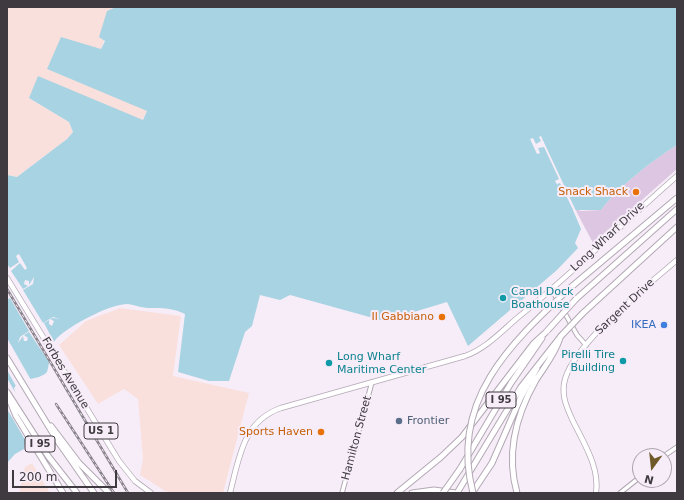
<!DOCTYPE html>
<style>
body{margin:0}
#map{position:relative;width:684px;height:500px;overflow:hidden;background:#f7edf9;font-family:"DejaVu Sans",sans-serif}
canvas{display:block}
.frame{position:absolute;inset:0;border:8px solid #3e3a3f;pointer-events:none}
.north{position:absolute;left:632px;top:448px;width:40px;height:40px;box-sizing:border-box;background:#f7edf9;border:1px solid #ada5af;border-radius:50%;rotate:195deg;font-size:11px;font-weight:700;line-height:16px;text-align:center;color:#3e3a3f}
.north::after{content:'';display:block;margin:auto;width:14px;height:18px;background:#705a2a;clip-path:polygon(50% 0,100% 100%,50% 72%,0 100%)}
.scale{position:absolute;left:12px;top:470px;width:105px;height:18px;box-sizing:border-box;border:2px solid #3e3a3f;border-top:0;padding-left:5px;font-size:12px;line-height:14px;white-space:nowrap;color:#3e3a3f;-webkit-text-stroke:3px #f7edf9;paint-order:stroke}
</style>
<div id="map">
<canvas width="684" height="500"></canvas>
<div class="frame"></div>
<div class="north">N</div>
<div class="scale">200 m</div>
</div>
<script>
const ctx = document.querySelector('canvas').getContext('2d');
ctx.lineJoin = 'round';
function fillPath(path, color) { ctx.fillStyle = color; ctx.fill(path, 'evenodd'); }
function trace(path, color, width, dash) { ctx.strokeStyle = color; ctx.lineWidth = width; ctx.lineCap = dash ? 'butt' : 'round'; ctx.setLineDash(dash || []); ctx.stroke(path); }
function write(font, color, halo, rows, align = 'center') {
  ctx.font = font + ' "DejaVu Sans",sans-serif'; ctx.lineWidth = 4; ctx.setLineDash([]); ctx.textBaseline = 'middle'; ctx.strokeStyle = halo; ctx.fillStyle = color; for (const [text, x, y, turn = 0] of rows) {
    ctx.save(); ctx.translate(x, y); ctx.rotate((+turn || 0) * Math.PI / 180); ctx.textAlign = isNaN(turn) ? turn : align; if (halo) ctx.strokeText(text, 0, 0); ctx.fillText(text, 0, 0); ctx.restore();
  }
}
const industrial = new Path2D(`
 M7,7H116L101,49L147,111L142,121L29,98L69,122L73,132L67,139L17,177L7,175Z
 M120,308L181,316L173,376L249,393L223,493H172L165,491L140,475L143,459L138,399L124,389L98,404L59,345L86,321Z
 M32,463L50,493H19L25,467Z`);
const green = new Path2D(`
 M677,145V169L593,243L575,209L581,211L601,210C617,188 653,160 677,145Z`);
const water = new Path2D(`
 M116,7H677V145C653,160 617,188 601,210H573L581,229L575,243L578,248L557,270L468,346L447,302L384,321L290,295L280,300L260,295L252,326L245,332L229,381H209L178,372L185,314C173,308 162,308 149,308C142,308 135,305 128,304C109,304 71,325 57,338C48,347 51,360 47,372C37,382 24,375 14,388L26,436L24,449L15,454L7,463V175L17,177L67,139L73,132L69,122L29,98L38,76L143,120L147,111L47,69L61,37L101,49L105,41L99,37L107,11Z`);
const pier = new Path2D(`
 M541,136L576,211L579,222L560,183L557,184L559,188L555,181L559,179L544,147L538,148L540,153L537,154L530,139L533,138L536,144L541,141L539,137Z
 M19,254L27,268L25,270L20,263L11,271L23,289L28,286L24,284L25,280L29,281V285L34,277L33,284L23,290L43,323L53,317L60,319L53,318L50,319L54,321L52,326L49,324V320L44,323L54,342L56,341V343L52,350L51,365L29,332L24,335L28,338L27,341H24L23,336L18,343L20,337L29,331L10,298L7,300V264L10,268L19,262L16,256Z
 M7,338L31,380L20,384L17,388L7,370Z
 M7,378L19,399L28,436L27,443L7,409Z`);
const minor = new Path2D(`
 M552,290L577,335L586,345
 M664,456L677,447
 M342,493L372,382
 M620,493L640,477`);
const major = new Path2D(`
 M7,278L119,461L135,481L151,493
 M230,493C239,458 243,421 281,408L465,356C485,349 500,333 516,319C572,274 623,223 677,176
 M596,493C600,467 583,442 572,419C567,408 562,397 564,384C569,347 648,285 677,260`);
const highway = new Path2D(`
 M570,288L677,198
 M576,299L677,209
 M583,313L677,227
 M7,358L57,440L94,493
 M7,392L48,456L77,493
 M9,399L16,416L63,493
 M51,426L79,463L109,493
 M460,469L511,383L542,338
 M397,493L441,457L462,437L534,343L545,333
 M412,493L434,490L456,493
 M457,493L521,387L561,336
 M472,493L492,463L521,397L537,368
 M517,493C506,454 516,415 536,380C545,366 555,354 560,338`);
const rail = new Path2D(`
 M7,289L128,493
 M56,404L114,493`);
const highwayBridge = new Path2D(`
 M547,331L576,299
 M561,336L583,313
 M443,493L460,469
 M473,493C449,401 510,344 570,288`);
const markers = [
 [636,192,4,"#e8710a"],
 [503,298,4,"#0f9aa8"],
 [442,317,4,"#e8710a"],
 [664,325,4,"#3f7fe0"],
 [623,361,4,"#0f9aa8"],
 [329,363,4,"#0f9aa8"],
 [399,421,4,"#5c6f8a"],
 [321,432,4,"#e8710a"]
];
const shields = [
 [501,400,30],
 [101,431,34],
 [40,444,30]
];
const shieldNames = [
 ["I 95",501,400],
 ["US 1",101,431],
 ["I 95",40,444]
];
const foodNames = [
 ["Snack Shack",628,192],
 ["Il Gabbiano",434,317],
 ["Sports Haven",313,432]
];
const streetNames = [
 ["Long Wharf Drive",608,237,-43],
 ["Sargent Drive",625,307,-43],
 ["Forbes Avenue",65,373,59],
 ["Hamilton Street",357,438,-75]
];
const cultureNames = [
 ["Canal Dock",511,292],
 ["Boathouse",511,305],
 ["Pirelli Tire",615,355,"right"],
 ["Building",615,368,"right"],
 ["Long Wharf",337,357],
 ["Maritime Center",337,370]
];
const shopNames = [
 ["IKEA",656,325]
];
const serviceNames = [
 ["Frontier",407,421]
];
fillPath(industrial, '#fae0dd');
fillPath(green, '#ddc6e1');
fillPath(water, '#a8d3e2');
fillPath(pier, '#f7edf9');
trace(minor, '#b2a8b4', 5.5);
trace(major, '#b2a8b4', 6);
trace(highway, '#b2a8b4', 7);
trace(minor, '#fff', 3.5);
trace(major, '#fff', 4.5);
trace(highway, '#fff', 5);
trace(rail, '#89838b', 2.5);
trace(rail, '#f7edf9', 1, [3]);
trace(highwayBridge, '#b2a8b4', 7, []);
trace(highwayBridge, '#fff', 5);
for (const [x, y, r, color] of markers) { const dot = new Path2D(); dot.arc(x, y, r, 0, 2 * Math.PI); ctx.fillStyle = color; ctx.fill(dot); trace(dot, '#f7edf9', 1.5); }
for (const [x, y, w] of shields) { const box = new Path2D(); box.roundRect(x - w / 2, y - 8, w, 16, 3); ctx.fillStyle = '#f7edf9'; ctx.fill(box); trace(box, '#3e3a3f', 1); }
write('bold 10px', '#3e3a3f', null, shieldNames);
write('11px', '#c56008', '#f7edf9', foodNames, 'right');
write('11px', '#3e3a3f', '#f7edf9', streetNames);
write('11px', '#0d838f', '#f7edf9', cultureNames, 'left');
write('11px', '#366cbe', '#f7edf9', shopNames, 'right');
write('11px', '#4e5e75', '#f7edf9', serviceNames, 'left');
</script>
